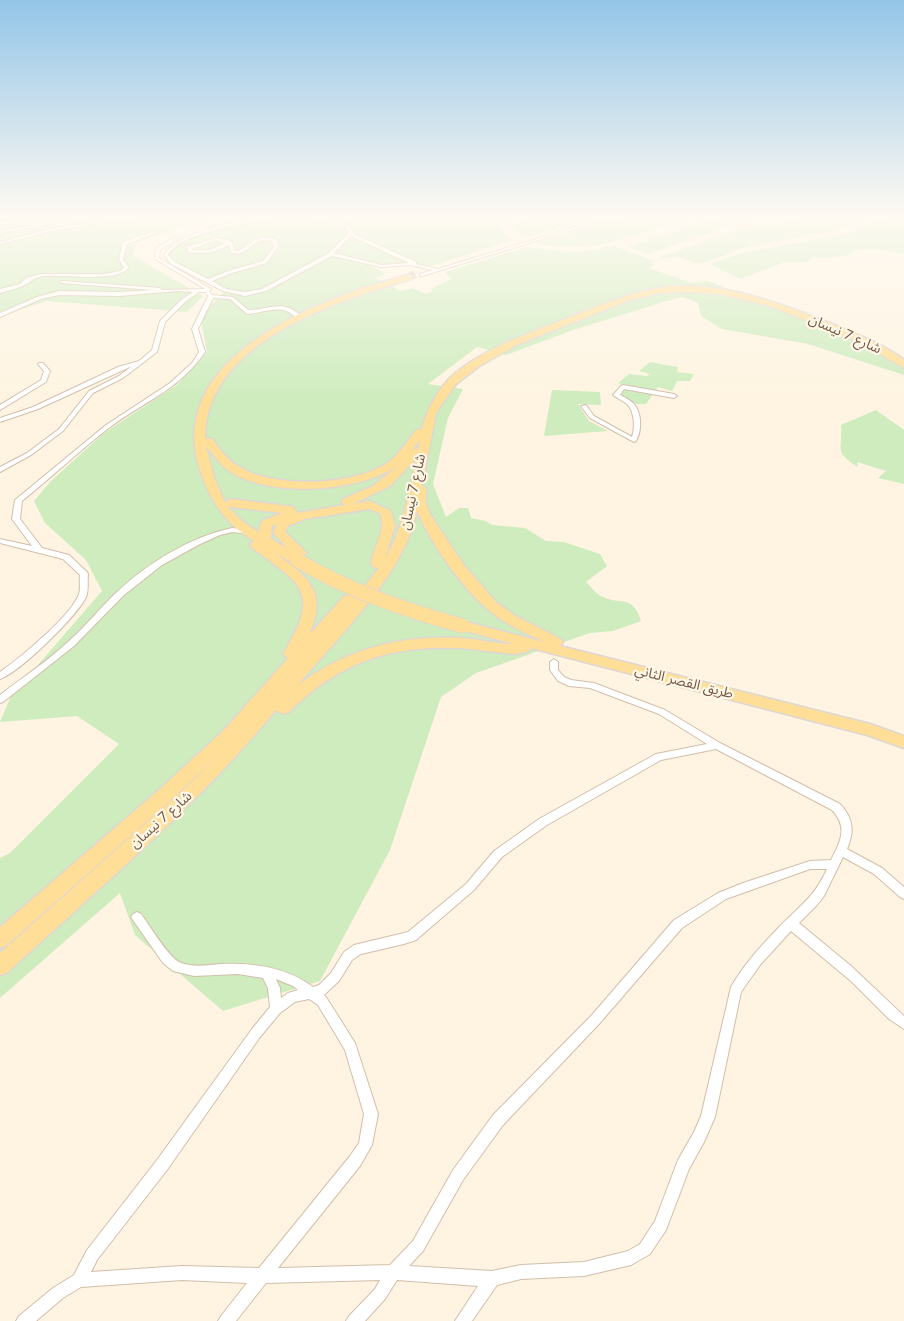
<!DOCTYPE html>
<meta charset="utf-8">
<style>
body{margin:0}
canvas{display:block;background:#fef4e1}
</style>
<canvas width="904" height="1321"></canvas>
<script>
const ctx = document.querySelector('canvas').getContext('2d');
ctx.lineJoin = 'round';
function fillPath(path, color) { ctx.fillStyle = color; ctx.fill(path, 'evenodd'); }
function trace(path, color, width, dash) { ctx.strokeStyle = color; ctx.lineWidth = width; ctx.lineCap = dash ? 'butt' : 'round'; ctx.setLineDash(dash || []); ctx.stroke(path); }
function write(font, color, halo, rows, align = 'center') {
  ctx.font = font + ' Inter,"Noto Sans Arabic",sans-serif'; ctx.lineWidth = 4.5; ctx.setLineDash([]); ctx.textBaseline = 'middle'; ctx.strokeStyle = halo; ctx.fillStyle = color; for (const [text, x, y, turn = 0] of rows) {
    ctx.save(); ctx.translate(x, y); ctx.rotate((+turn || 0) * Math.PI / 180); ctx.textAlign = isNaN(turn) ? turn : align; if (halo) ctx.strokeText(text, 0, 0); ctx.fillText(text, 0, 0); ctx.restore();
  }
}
const green = new Path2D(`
 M0,214H217L136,243L133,256L203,296L187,312L47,301L0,316Z
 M280,214H517L506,220L502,226L504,233L514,240L431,266L413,263L381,264L373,267L385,274L374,278L401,291L413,288L426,294L433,291L431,289L451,279L445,272L527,247L557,251L580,252L614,246L655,261L651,263L655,265L649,268L691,283L708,281L862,341L904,367V375L808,344L722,329L701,316L698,303L683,297L670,300L573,330L506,355L477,347L428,384L463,389L448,418L433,484L446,517L459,508H468L471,518L486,521L492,525L525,528L546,541L564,542L600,554L607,566L586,582C591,587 595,593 601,596C618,606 633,593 641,621L613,631L590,633L476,673L441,697L390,850L320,981L223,1011L135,935L120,893L0,998V858L10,853L119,744L77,716L0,722L11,696L102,591L86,560L45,523L34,501L51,481L104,433L177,385L207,352L202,327V314L226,290L171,262L165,250C195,230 245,223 280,214Z
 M536,214H603L524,238L514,227L524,218Z
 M632,214H701C647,231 594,256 536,243Z
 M728,214H740L736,216L748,220L648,254L628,247Z
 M808,214L873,215L836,230L733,250L734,252L699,264L679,257L657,258L757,223L771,228Z
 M892,215L904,216V254L876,249L856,250L848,255L829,258L812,257L808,262H785L741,279L710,264L742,253L854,232Z
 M650,362L678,367L677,372L694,374L690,381H677L672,391L658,387L646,404H633L618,394L626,385L618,383L629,374L647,376L650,374L639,371Z
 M552,390L600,392L601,405L578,404L589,421L608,431L544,436Z
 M876,410L904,430V484L878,478L886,471L857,462L858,467C833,451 843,451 841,425Z`);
const primaryTunnel = new Path2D(`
 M408,277L419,273`);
const minor = new Path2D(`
 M141,214H151L51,231L0,244V242L51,229Z
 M212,214H218L196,221L194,220Z
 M269,214H276C249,227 185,228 168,255L175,262L208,279L228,271L263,261L274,247L272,241C258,236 250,249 239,254L231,253L228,245C216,253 203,255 188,252L187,247L216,238L231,241L235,251H238C251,243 259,233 276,239L278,247L267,263L232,273L212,281L226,289L245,292L262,289L329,253L348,234L347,228L306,214H312L351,226L352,233L416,262V264L438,269L618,214H624L422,276H420V274L433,270L410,265L381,267L332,256L266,291L245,296L223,291L171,264L164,255C179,230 241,221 269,214ZM351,236L409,263L381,265L334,253ZM216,240L225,243L210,250H192V249Z
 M0,222L50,223L52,224L0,233V231L36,225L0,224Z
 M154,231L158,232L127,244L123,259L129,268C114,283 65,274 43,276C32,278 30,283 22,286C16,289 7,291 0,293V289L20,284L26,278L41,274H105L120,271L124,268L119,259L123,242Z
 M177,236L179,238L160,250L159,258L211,289V290L209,291L212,295L233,297L248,310C269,310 285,298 301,317L296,318C282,302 265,313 247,314L230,299L213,298L198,329L205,352C179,390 145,401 110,427C80,450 52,477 22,501L20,519L42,548L69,555L87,572L88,574C87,582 89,590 86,597C77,616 20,672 0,679V672C19,659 72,615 79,594C81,588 79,581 80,575L63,559L0,543V539L32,546L12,519L15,500L106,425L170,383L192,363L199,352L192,329L208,296L205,292H199L185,302L165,322L157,352L123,378L93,393L63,431L31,455L0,472V467L27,453L59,429L89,391L119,376L132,366L38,409L0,422V418L33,407L118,367L139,361L152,350L160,321L181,300L193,292L178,291L119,296L59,295L41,299L0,317V313L37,297L59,291L119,292L154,290L61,283V281H63L160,288L162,290L205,289L155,259L156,248Z
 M39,363H43L50,371L46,382L0,410V405L41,380L44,371L38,364Z
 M623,385L674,394L677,396L674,398L624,389L620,395C624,397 630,400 633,403C642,412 642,431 636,441L634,442L590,418L581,406L586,405L594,416L632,437C635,428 635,412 627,404C623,401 617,398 613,395L621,386Z
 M232,528L251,530L255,532L251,534L232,532L220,535L200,544L162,565L124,595L74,646L3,702L0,703V695C23,677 48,661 69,641C86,626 100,608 117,592C148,563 190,537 232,528Z
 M554,659L558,662V670L564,677L571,680L594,683L665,710L720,743L840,804C853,818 855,831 847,849L882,868L904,887V899L900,897L874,874L843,857L824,896L817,905L799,923L851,966L904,1016V1029L889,1019L852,982L791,931L760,965L741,992L715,1117L704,1142L689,1169L666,1230L650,1254L631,1265L584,1276L521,1279L497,1285L472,1321H455L478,1286L397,1280L385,1299L365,1321H346L349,1316L375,1289L380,1280L266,1283L236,1321H218L221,1316L247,1283L182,1280L81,1287L63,1298L36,1321H16L19,1316L53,1288L74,1275L87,1250L157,1160L252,1029L270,1007L268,988L263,978L238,974L194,976L173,971L163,963L133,920L131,917L133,914L137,912L141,914C150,926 167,955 179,962C191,968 208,965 221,964C254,963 286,967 313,987L319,985L331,973L344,952L354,945L408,932L466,884L494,851L539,819L656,754L707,744L659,714L590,688L569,686L558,681L550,670V662ZM716,749L832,810C848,827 841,841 831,860L810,861L743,883L718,893L674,920L591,1016L493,1115L453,1170L413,1241L390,1265L278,1268L360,1166L372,1145L378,1114L355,1043L326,997L324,995L339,981L352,960L361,954L404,944L416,940L474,890L502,857L547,825L661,760ZM810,869H827C815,896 800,906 780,926C762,945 744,964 731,987L701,1116L694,1132L678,1160L655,1221L640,1244L628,1251L584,1262L521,1265L492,1271L409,1266L423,1251L463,1180L503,1125L599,1024L682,928L726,899ZM276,979L293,986L298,990L288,993L281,998L280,988ZM309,999L318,1005L345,1050L364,1114L359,1143L350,1156L259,1268L182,1266L91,1272L97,1260L167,1170L260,1037L280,1013L295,1002Z`);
const primary = new Path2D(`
 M408,275L412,277L411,279C336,302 206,341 205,438L212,439C220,448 227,460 238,466C273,489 355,486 389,462C400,453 408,440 416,430L422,429C426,412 436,393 448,380C475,352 529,333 565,319C596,307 626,294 658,288C667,286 679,286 688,286C738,287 784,305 830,323C856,334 882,343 904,360V368L858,341L770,306L725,295L689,292L660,293L630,300L519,344L481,365L456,384L436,413L422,486L426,489V504L430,514L464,565L496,602L514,615L561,639L563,642L560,646L870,724L904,736V748L867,735L531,648L529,651L516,654C497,653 478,649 459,648C389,645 338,663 289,712L283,714L276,710C196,807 99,888 7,973L0,975V953L181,792L228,746L172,799L7,945L0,948V927L160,789L225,729L288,658L283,654C294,635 313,607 297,585C290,574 263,556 251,547L250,544L254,541C224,522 210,501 199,467C165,354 326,296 408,275ZM420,440L418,449H413L414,448ZM206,446C213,454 220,465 229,471C269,498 359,493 399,465L373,486L343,499L341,502L345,505L298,513L293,507L289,506L231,499L225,502L214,477ZM416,459C408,493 404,528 385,558L395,526L391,511L370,501L353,504L390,486ZM227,506L231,507L282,513L262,521L258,532L241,520ZM369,509L380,513C387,530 373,547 371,564L373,567L379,568L355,598L349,595L344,596L310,634C328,587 307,578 273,551L292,563H302L304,560L301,557L307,553L285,532L288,526L305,519ZM417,511C432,546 466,594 496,616C511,627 528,634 544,642L463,621L458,623L456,626L458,629L514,644C496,644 478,639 460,638C401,635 346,649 298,685C338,637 405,573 417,511ZM277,524L273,532L287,548L271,539L272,526Z`);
const primaryBridge = new Path2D(`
 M297,560C349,591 405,610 463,626`);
const streetNames = [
 ["شارع 7 نيسان",845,334,24],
 ["شارع 7 نيسان",413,492,-78],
 ["طريق القصر الثاني",684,682,14],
 ["شارع 7 نيسان",161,820,-42]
];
fillPath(green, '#ceecbe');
trace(primaryTunnel, '#dcceba', 8, [8, 4.5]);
trace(minor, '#d2beaa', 2);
trace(primary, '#ded7d3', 3);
fillPath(minor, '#fff');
fillPath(primary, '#ffde97');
trace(primaryBridge, '#ded7d3', 16, []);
trace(primaryBridge, '#ffde97', 14);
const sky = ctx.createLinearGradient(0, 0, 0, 399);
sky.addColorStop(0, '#93c5e8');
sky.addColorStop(0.54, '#fffaf2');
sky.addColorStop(1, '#fffaf200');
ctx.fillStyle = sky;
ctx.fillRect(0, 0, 904, 399);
write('14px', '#775a46', '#fff8e9', streetNames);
</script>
